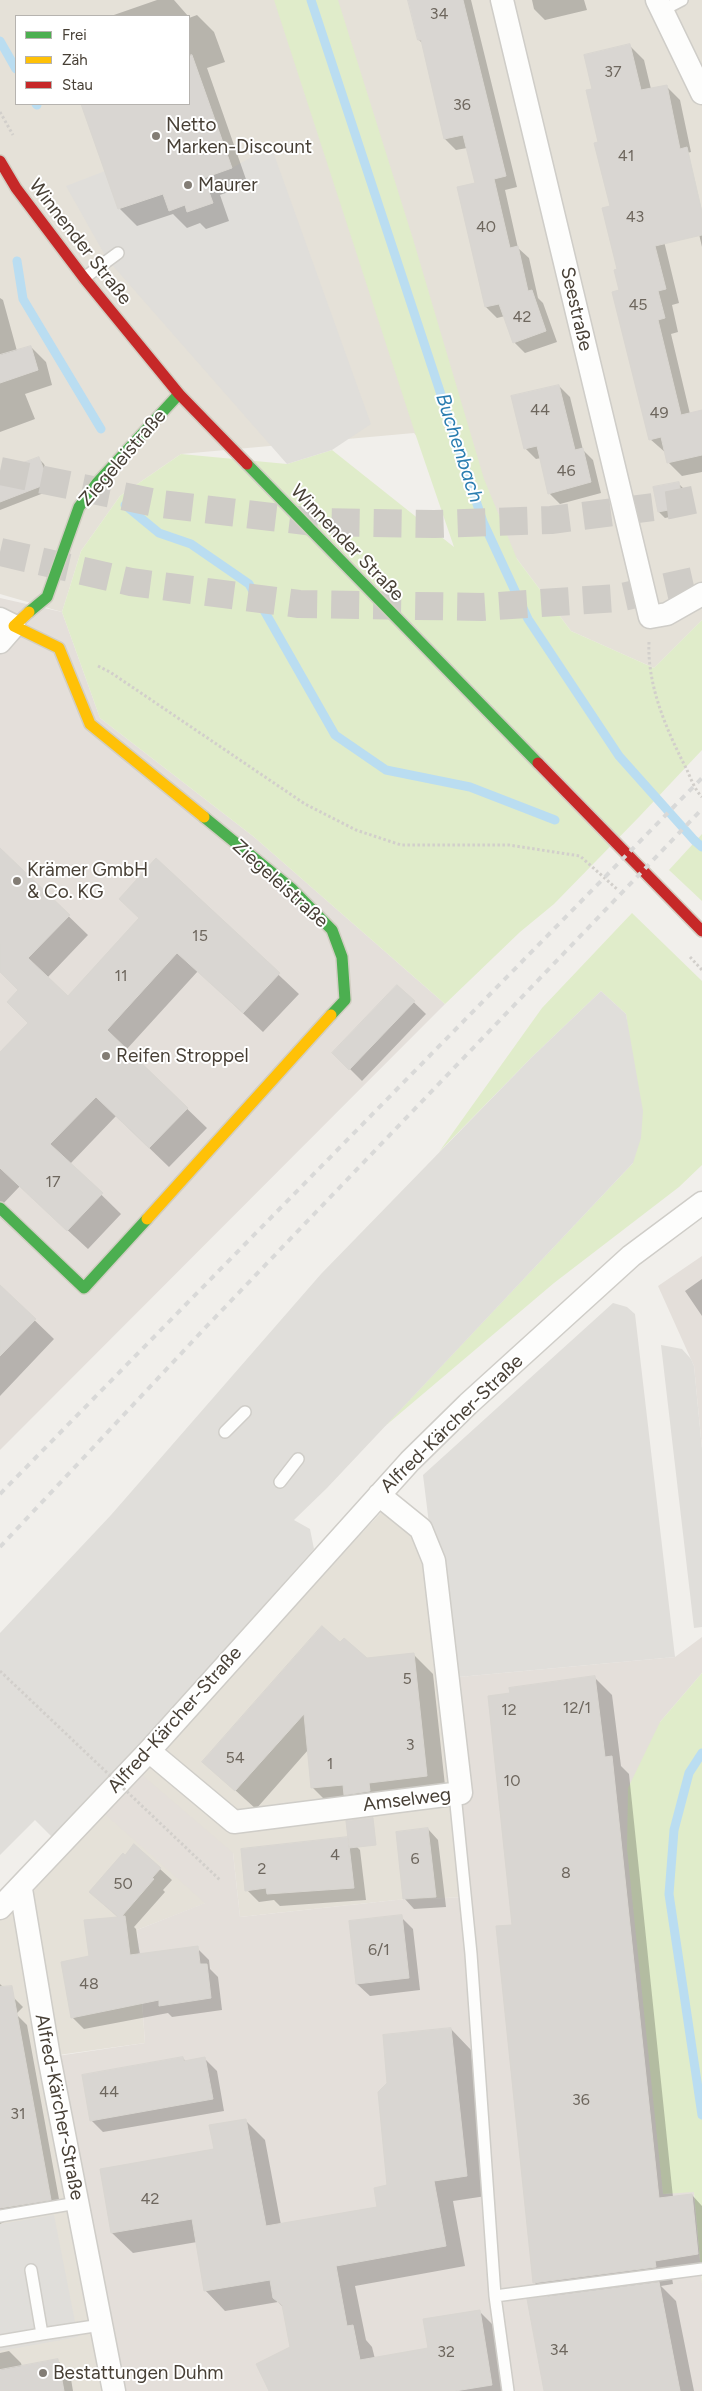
<!DOCTYPE html>
<meta charset="utf-8">
<style>
body{margin:0}
#map{position:relative;width:702px;height:2391px;overflow:hidden;background:#f1efeb;font-family:Figtree,sans-serif}
canvas{display:block}
.legend{position:absolute;left:15px;top:15px;width:175px;height:90px;box-sizing:border-box;background:#fff;border:1px solid #b6b3af;margin:0;padding:6px 9px;list-style:none;font-size:15px;color:#484036}
.legend li{display:flex;align-items:center;gap:10px;height:25px}
.legend b{width:25px;border:1px solid #b6b3af}
</style>
<div id="map">
<canvas width="702" height="2391"></canvas>
<ul class="legend">
<li><b style="height:6px;background:#4caf50"></b>Frei</li>
<li><b style="height:6px;background:#ffc107"></b>Zäh</li>
<li><b style="height:6px;background:#c62828"></b>Stau</li>
</ul>
</div>
<script>
const ctx = document.querySelector('canvas').getContext('2d');
ctx.lineJoin = 'round';
function fillPath(path, color) { ctx.fillStyle = color; ctx.fill(path, 'evenodd'); }
function trace(path, color, width, dash) { ctx.strokeStyle = color; ctx.lineWidth = width; ctx.lineCap = dash ? 'butt' : 'round'; ctx.setLineDash(dash || []); ctx.stroke(path); }
function write(font, color, halo, rows, align = 'center') {
  ctx.font = font + ' Figtree,sans-serif'; ctx.lineWidth = 4; ctx.setLineDash([]); ctx.textBaseline = 'middle'; ctx.strokeStyle = halo; ctx.fillStyle = color; for (const [text, x, y, turn = 0] of rows) {
    ctx.save(); ctx.translate(x, y); ctx.rotate((+turn || 0) * Math.PI / 180); ctx.textAlign = isNaN(turn) ? turn : align; if (halo) ctx.strokeText(text, 0, 0); ctx.fillText(text, 0, 0); ctx.restore();
  }
}
const residential = new Path2D(`
 M0,0H702V620L654,668L571,631L517,559L414,433L181,454L120,496L81,551L62,612L0,594ZM16,16H189V104H16Z
 M389,1504L421,1529L461,1793L469,1897L396,1900L240,1917L233,1853L206,1903L137,1930L145,2043L44,2057L105,2391H0V1918Z`);
const industrial = new Path2D(`
 M0,598L62,612L100,718L254,837L445,1004L0,1450Z
 M702,1256V1449L694,1366L658,1286Z
 M702,1637V1673L660,1722L663,2194L694,2191L702,2283V2391H121L57,2056L145,2043L137,1930L205,1903L105,1814L141,1774L233,1853L240,1917L396,1900L469,1897L461,1793L448,1678L675,1657Z`);
const green = new Path2D(`
 M274,0H338L413,239L484,479L517,559L571,631L654,668L702,620V750L639,817L554,904L520,932L445,1004L254,837L100,718L62,612L81,551L120,496L181,454L287,464L332,450L454,547L415,433Z
 M702,834V901L669,870Z
 M632,913L702,981V1165L679,1187L554,1283L384,1427L633,1163L630,1045L626,1014L601,991L532,1057L439,1152L542,1008Z
 M702,1673V2283L694,2192L663,2194L627,1849L628,1788L660,1722Z`);
const parking = new Path2D(`
 M271,146L371,424L332,450L287,464L107,259L66,186L105,171L119,209L163,194L169,211L185,205L187,212L213,203L204,178L232,168Z
 M601,991L626,1014L643,1111L641,1138L633,1163L327,1488L294,1520L310,1529L314,1549L55,1840L35,1820L0,1855V1633L111,1515L321,1274L532,1057Z
 M613,1303L627,1307L635,1314L675,1657L448,1678L423,1475Z
 M661,1345L682,1349L691,1359L694,1366L702,1449V1627L694,1628Z
 M54,2215L78,2337L0,2351V2224Z`);
const shadow = new Path2D(`
 M157,0H174L188,16H111Z
 M410,0H471L517,187L505,190L518,248L529,258L538,298L543,303L557,342L525,353L514,342L505,316L497,318L486,307L476,184L467,148L456,150L445,139L423,44L419,40Z
 M532,0H584L587,10L545,20L534,9Z
 M197,15L214,32L225,62L207,68L248,185L220,195L229,221L206,229L200,223L187,228L173,214L137,226L120,209L82,104H189V18Z
 M630,46L644,60L651,89L666,86L680,100L691,152L645,163L679,303L672,305L678,332L671,334L690,414L702,411V472L682,476L668,462L666,453L650,439L620,291L611,207L599,143L594,90Z
 M702,220V247L696,221Z
 M0,298L3,300L17,351L31,347L46,362L52,385L25,394L35,419L0,432Z
 M559,386L570,397L583,450L593,460L601,493L560,504L549,493L541,458L536,459L525,448Z
 M38,458L44,464L54,489L0,510V473Z
 M679,484L685,490L689,513L665,518L659,512L655,488Z
 M0,850L88,935L47,978L68,998L140,918L156,860L299,994L263,1032L198,971L126,1050L207,1128L169,1167L116,1116L70,1164L121,1214L88,1249L20,1186L0,1207V1054L30,1023L20,990L0,971Z
 M397,986L426,1014L362,1081L346,1065Z
 M702,1279V1316L685,1291Z
 M0,1287L54,1339L0,1396Z
 M340,1644L367,1659L413,1654L433,1674L446,1795L332,1807L312,1787L308,1750L256,1809L204,1762Z
 M595,1678L612,1695L621,1766L629,1774L673,2197L692,2195L702,2206V2273L672,2278L673,2284L661,2286L676,2301L694,2391H545L549,2298L535,2283L497,1927L514,1926L511,1694Z
 M428,1829L438,1840L446,1907L414,1909L404,1898Z
 M348,1838L360,1850L366,1900L280,1906L274,1900L259,1902L247,1890Z
 M160,1869L172,1880L163,1890L165,1892L134,1927L136,1929L140,1955L197,1948L209,1960L210,1969L218,1977L222,2010L172,2017L168,2013L84,2029L72,2017L90,1958L119,1918L90,1892Z
 M401,1917L413,1929L420,1990L370,1996L357,1984Z
 M0,1984L23,2007L16,2014L27,2025L61,2210L10,2219L0,2224Z
 M451,2029L471,2050L486,2196L453,2201L465,2266L355,2286L366,2340L372,2347L375,2359L429,2349L480,2312L500,2332L509,2391H270L291,2348L284,2308L278,2302L225,2311L205,2290L197,2242L133,2253L112,2233L215,2150L245,2120L265,2140L281,2225L378,2208Z
 M183,2058L186,2062L205,2059L217,2071L224,2111L103,2132L91,2120Z
 M9,2351L21,2363L22,2367L57,2360L70,2373L73,2391H0V2353Z`);
const stream = new Path2D(`
 M311,0L483,522L528,619L619,756L694,840L702,847
 M0,41L16,69
 M36,104L37,105
 M17,261L23,299L101,429
 M125,505L159,533L191,544L249,584L335,735L386,770L470,787L555,820
 M702,1753L689,1773L674,1830L669,1894L702,2115`);
const building = new Path2D(`
 M408,0H463L506,176L494,179L510,248L518,246L528,291L532,290L546,331L513,343L499,304L485,307L457,187L475,183L463,135L444,139L421,40H418Z
 M630,44L641,90L667,85L680,149L687,147L702,212V235L655,246L666,289L658,291L665,318L658,320L681,415L702,410V455L667,463L661,437L649,440L612,292L619,290L614,270L617,269L602,208L610,206L594,143L598,142L586,90L592,89L584,55Z
 M192,55L232,168L204,178L213,203L187,212L185,205L169,211L163,194L118,209L81,104H189V56Z
 M31,346L38,370L0,383V355Z
 M559,385L575,450L583,448L591,482L548,494L537,446L524,449L511,396Z
 M39,457L49,483L0,502V472Z
 M679,482L684,507L658,512L653,487Z
 M0,848L70,915L28,958L68,996L139,918L119,899L156,858L280,973L243,1013L177,953L107,1030L188,1108L149,1148L96,1097L50,1144L103,1193L67,1231L0,1168V1052L28,1023L7,1002L18,990L0,972Z
 M397,985L415,1001L349,1070L332,1053Z
 M0,1285L36,1319L0,1356Z
 M322,1626L340,1642L344,1638L367,1658L414,1653L427,1776L369,1783L370,1791L344,1795L343,1785L311,1788L304,1714L235,1791L202,1762Z
 M595,1676L605,1757L612,1756L659,2198L692,2194L698,2254L655,2261L656,2267L533,2283L496,1926L512,1925L488,1696L510,1693L509,1688Z
 M373,1818L376,1845L349,1848L346,1821Z
 M428,1828L436,1897L403,1899L396,1832Z
 M348,1837L354,1888L267,1894L266,1888L245,1891L241,1849Z
 M134,1844L161,1868L152,1878L154,1879L122,1916H125L130,1955L198,1946L200,1964H207L211,1998L159,2006V2000L71,2018L61,1962L89,1956L84,1920L118,1917L89,1892L123,1853L125,1855Z
 M402,1915L409,1978L356,1984L349,1921Z
 M12,1986L51,2200L0,2208V1987Z
 M451,2028L467,2176L434,2181L446,2246L336,2266L347,2326L353,2325L360,2360L428,2348L423,2319L480,2310L492,2385L455,2391H269L256,2364L290,2347L282,2305L273,2298L270,2280L204,2291L192,2219L111,2233L100,2169L214,2149L209,2125L246,2119L266,2226L377,2207L374,2188L387,2185L378,2092L387,2083L383,2035Z
 M183,2057L184,2061L205,2057L213,2099L90,2121L82,2075Z
 M659,2282L680,2391H544L527,2299Z
 M58,2359L64,2391H0V2370Z`);
const highwayTunnel = new Path2D(`
 M0,471L161,504L314,522L434,524L551,520L669,505L702,498
 M0,552L131,582L299,604L482,607L618,598L702,579`);
const path = new Path2D(`
 M0,112L13,135
 M649,642C647,686 667,731 687,770C691,779 695,790 702,797
 M98,666L110,672L305,804L356,830L401,845H509L580,856L618,890
 M690,957L702,970`);
const lane = new Path2D(`
 M661,11L682,0
 M84,278L118,253
 M225,1432L245,1412
 M280,1482L298,1459
 M455,1794L471,1954L495,2296L508,2391
 M0,2216L77,2203
 M31,2270L42,2334L101,2325
 M495,2296L702,2269
 M0,2341L42,2334`);
const street = new Path2D(`
 M502,0L650,617L667,614L702,594
 M657,0L702,93
 M0,619L14,626L0,642
 M149,1751L234,1822L461,1793L434,1561L421,1529L379,1495
 M21,1889L49,2057L114,2391
 M0,1908L149,1751L410,1461L468,1404L631,1256L702,1203`);
const fast = new Path2D(`
 M247,464L538,763
 M29,612L47,597L79,507L97,483L179,394
 M204,817L292,889L332,930L342,957L345,1000L331,1015
 M0,1208L84,1288L147,1219`);
const slow = new Path2D(`
 M29,612L14,626L59,648L90,724L204,817
 M147,1219L331,1015`);
const jam = new Path2D(`
 M0,161L16,188L84,278L179,394L247,464
 M538,763L702,931`);
const rail = new Path2D(`
 M0,1494L702,778
 M0,1547L205,1328L702,809`);
const pathBridge = new Path2D(`
 M0,1671L221,1881`);
const markers = [
 [156,136,5,"#837d75"],
 [188,185,5,"#837d75"],
 [17,881,5,"#837d75"],
 [106,1056,5,"#837d75"],
 [43,2373,5,"#837d75"]
];
const numberNames = [
 ["34",439,14],
 ["37",613,72],
 ["36",462,105],
 ["41",626,156],
 ["43",635,217],
 ["40",486,227],
 ["45",638,305],
 ["42",522,317],
 ["44",540,410],
 ["49",659,413],
 ["46",566,471],
 ["15",200,936],
 ["11",121,976],
 ["17",53,1182],
 ["5",407,1679],
 ["12/1",577,1708],
 ["12",509,1710],
 ["3",410,1745],
 ["54",235,1758],
 ["1",330,1764],
 ["10",512,1781],
 ["4",335,1855],
 ["6",415,1859],
 ["2",262,1869],
 ["8",566,1873],
 ["50",123,1884],
 ["6/1",379,1950],
 ["48",89,1984],
 ["44",109,2092],
 ["36",581,2100],
 ["31",18,2114],
 ["42",150,2199],
 ["34",559,2350],
 ["32",446,2352]
];
const poiNames = [
 ["Netto",166,125],
 ["Marken-Discount",166,147],
 ["Maurer",198,185],
 ["Krämer GmbH",27,870],
 ["& Co. KG",27,892],
 ["Reifen Stroppel",116,1056],
 ["Bestattungen Duhm",53,2373]
];
const streetNames = [
 ["Winnender Straße",80,242,52],
 ["Seestraße",576,309,77],
 ["Ziegeleistraße",123,458,-49],
 ["Winnender Straße",347,543,46],
 ["Ziegeleistraße",280,884,42],
 ["Alfred-Kärcher-Straße",452,1424,-44],
 ["Alfred-Kärcher-Straße",175,1720,-48],
 ["Amselweg",407,1800,-7],
 ["Alfred-Kärcher-Straße",59,2107,79]
];
const waterNames = [
 ["Buchenbach",459,448,72]
];
fillPath(residential, '#e5e1d8');
fillPath(industrial, '#e4dfda');
fillPath(green, '#e0ecca');
fillPath(parking, '#e0deda');
fillPath(shadow, '#0003');
trace(stream, '#baddf1', 9);
fillPath(building, '#d9d6d2');
trace(building, '#d9d6d1', 1);
trace(highwayTunnel, '#cfccc7', 28, [28, 14]);
trace(lane, '#cfcdc8', 14);
trace(street, '#cfcdc8', 25);
trace(fast, '#d2cec3', 14);
trace(slow, '#d2cec3', 14);
trace(jam, '#d2cec3', 14);
trace(path, '#d2cfcb', 3, [2.5, 2.5]);
trace(lane, '#fdfdfc', 11);
trace(street, '#fdfdfc', 22);
trace(fast, '#4caf50', 11);
trace(slow, '#ffc107', 11);
trace(jam, '#c62828', 11);
trace(rail, '#d9d9d8', 4, [6, 6]);
trace(pathBridge, '#d2cfcb', 3, [2.5, 2.5]);
for (const [x, y, r, color] of markers) { const dot = new Path2D(); dot.arc(x, y, r, 0, 2 * Math.PI); ctx.fillStyle = color; ctx.fill(dot); trace(dot, '#fff', 2); }
write('16px', '#6e675e', null, numberNames);
write('19px', '#484036', '#fff', poiNames, 'left');
write('19px', '#484036', '#fff', streetNames);
write('italic 20px', '#2a7db0', '#fff', waterNames);
</script>
